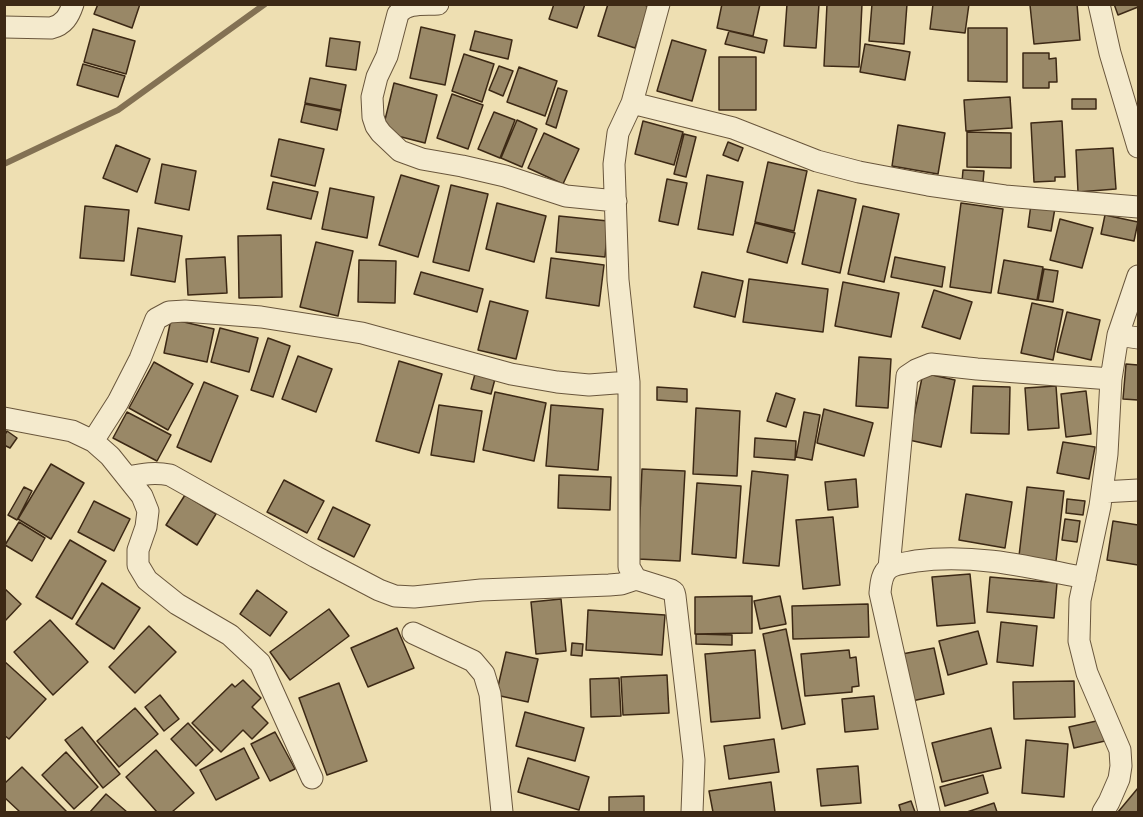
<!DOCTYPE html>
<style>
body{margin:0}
#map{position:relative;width:1143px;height:817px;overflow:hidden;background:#eedfb2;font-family:Cardo,serif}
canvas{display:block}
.frame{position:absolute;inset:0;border:6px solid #3d2915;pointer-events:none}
</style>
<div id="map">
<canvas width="1143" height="817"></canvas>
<div class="frame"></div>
</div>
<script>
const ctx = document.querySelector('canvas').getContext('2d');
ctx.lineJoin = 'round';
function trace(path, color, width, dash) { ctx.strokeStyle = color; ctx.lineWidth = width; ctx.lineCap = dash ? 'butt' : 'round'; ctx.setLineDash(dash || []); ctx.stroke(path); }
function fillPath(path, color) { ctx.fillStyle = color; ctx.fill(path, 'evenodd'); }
const stream = new Path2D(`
 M4,164L118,110L265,4`);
const building = new Path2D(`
 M98,4H140L132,28L94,14Z
 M554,4H585L577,28L549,19Z
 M608,4H643L649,7L635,48L598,36Z
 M722,4H760L753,36L717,28Z
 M787,4H819L816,48L784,46Z
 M827,4H862L859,67L824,66Z
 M872,4H907L904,44L869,41Z
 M933,4H969L965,33L930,29Z
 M1037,4H1077L1080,40L1034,44L1030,5Z
 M1114,4H1138V7L1118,15Z
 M421,27L455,35L445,85L410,78Z
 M968,28H1007V82L968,81Z
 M93,29L135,41L126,74L84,62Z
 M475,31L512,40L508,59L470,50Z
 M729,31L767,40L764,53L725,44Z
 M330,38L360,42L356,70L326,66Z
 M672,40L706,50L692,101L657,91Z
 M865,44L910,52L905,80L860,72Z
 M1023,53H1049V59L1056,58L1057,82H1049V88H1023Z
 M464,54L494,64L482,102L452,91Z
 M719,57H756V110H719Z
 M83,64L125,76L118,97L77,85Z
 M499,66L513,71L503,96L489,90Z
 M519,67L557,81L545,116L507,102Z
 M310,78L346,85L341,110L305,103Z
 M394,83L437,95L425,143L382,132Z
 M558,88L567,91L556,128L546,124Z
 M452,94L483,105L468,149L437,138Z
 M1010,97L1012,128L966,131L964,100Z
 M1072,99H1096V109H1072Z
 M305,104L341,111L337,130L301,122Z
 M494,112L515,120L500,158L478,149Z
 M517,120L537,129L522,167L501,158Z
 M643,121L683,132L674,165L635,154Z
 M1062,121L1065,177H1055V181L1034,182L1031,123Z
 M898,125L945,133L938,174L892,166Z
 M967,132L1011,133V168L967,167Z
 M544,133L579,149L563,184L528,168Z
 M684,134L696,137L686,177L674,174Z
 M279,139L324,149L315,186L271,176Z
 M728,142L743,148L738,161L723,155Z
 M116,145L150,159L137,192L103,178Z
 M1113,148L1116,189L1078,192L1076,150Z
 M768,162L807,171L794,231L755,222Z
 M162,164L196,171L189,210L155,203Z
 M963,170L984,171L983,183L962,182Z
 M401,175L439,186L418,257L379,245Z
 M707,175L743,182L733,235L698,229Z
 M667,179L687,183L678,225L659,221Z
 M273,182L318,192L311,219L267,209Z
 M451,185L488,194L469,271L433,262Z
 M330,188L374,197L367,238L322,229Z
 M818,190L856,199L840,273L802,264Z
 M497,203L546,216L534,262L486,249Z
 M961,203L1003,209L991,293L950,287Z
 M1031,204L1055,208L1051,231L1028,227Z
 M85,206L129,210L124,261L80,258Z
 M863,206L899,214L884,282L848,274Z
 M1105,215L1138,222L1134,241L1101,234Z
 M559,216L608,221L605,257L556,252Z
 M1060,219L1093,228L1082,268L1050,260Z
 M755,223L795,233L787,263L747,252Z
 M138,228L182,236L175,282L131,275Z
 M281,235L282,297L239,298L238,236Z
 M316,242L353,251L338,316L300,307Z
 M225,257L227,293L188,295L186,259Z
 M895,257L945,267L942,287L891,277Z
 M551,258L604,265L599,306L546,298Z
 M359,260L396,261L395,303L358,302Z
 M1004,260L1043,267L1037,300L998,293Z
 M1044,269L1058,271L1053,302L1038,300Z
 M421,272L483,289L477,312L414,294Z
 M702,272L743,281L735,317L694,307Z
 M749,279L828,289L823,332L743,322Z
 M843,282L899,293L891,337L835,326Z
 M934,290L972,302L960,339L922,327Z
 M490,301L528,311L516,359L478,350Z
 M1032,303L1063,310L1053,360L1021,353Z
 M1067,312L1100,320L1091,360L1057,352Z
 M171,319L214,329L207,362L164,353Z
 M220,328L258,338L249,372L211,362Z
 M268,338L290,346L273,397L251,390Z
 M298,356L332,369L316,412L282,399Z
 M859,357L891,359L888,408L856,406Z
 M399,361L442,374L419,453L376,441Z
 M154,362L193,384L168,430L129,408Z
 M1126,364L1138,365V400L1123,399Z
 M923,373L955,380L941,447L909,440Z
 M475,374L495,379L491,394L471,389Z
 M204,382L238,396L211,462L177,447Z
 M973,386L1010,387L1009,434L971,433Z
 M1056,386L1059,428L1028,430L1025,388Z
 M657,387L687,389V402L657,400Z
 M1086,391L1091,434L1066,437L1061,394Z
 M495,392L546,403L534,461L483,450Z
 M776,393L795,399L786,427L767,421Z
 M439,405L482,411L474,462L431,455Z
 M551,405L603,409L598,470L546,466Z
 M696,408L740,411L737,476L693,474Z
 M824,409L873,423L864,456L817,443Z
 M127,412L171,435L157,461L113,438Z
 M804,412L820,415L812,460L796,457Z
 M7,431L17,438L10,448L4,445V436Z
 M755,438L796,441L795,460L754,457Z
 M1063,442L1095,447L1089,479L1057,473Z
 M51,464L84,483L51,539L18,519Z
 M642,469L685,471L680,561L638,559Z
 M752,471L788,475L779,566L743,563Z
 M559,475L611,477L610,510L558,508Z
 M856,479L858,507L828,510L825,482Z
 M284,480L324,501L307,533L267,512Z
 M697,483L741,486L736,558L692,554Z
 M24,487L32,491L17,520L8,515Z
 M1027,487L1064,491L1056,561L1019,556Z
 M966,494L1012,502L1005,548L959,540Z
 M185,495L216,514L197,545L166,525Z
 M1067,499L1085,501L1083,515L1066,513Z
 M94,501L130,519L114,551L78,532Z
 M333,507L370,525L354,557L318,539Z
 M833,517L840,585L803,589L796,520Z
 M1065,519L1080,521L1077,542L1062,540Z
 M1113,521L1138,525V565L1107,560Z
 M19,522L45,538L32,561L5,545Z
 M70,540L106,561L72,619L36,597Z
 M970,574L975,623L937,626L932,577Z
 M990,577L1057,583L1054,618L987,612Z
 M102,583L140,608L114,649L76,624Z
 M4,588L21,604L4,622Z
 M257,590L287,612L270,636L240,614Z
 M752,596V633L695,634V597Z
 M780,596L786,624L760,629L754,601Z
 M561,599L566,651L536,654L531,602Z
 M868,604L869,637L793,639L792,606Z
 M329,609L349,636L290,680L270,652Z
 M588,610L665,615L662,655L586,650Z
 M50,620L88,662L53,695L14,652Z
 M1001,622L1037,626L1033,666L997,662Z
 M149,626L176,652L135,693L109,667Z
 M397,628L414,668L368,687L351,648Z
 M786,629L805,724L782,729L763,634Z
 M978,631L987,664L948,675L939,641Z
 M696,634L732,635V645L696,644Z
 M572,643L583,644L582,656L571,655Z
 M934,648L944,694L912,701L902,654Z
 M755,650L760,718L711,722L705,654Z
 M849,650L850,658L856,657L859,686L852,687V692L805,696L801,654Z
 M506,652L538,659L528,702L496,695Z
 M4,661L46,699L9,739L4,735Z
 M667,675L669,713L623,715L621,677Z
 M619,678L621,716L591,717L590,679Z
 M243,680L261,698L252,707L268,723L252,739L243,730L221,752L192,723L232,684L235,687Z
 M1074,681L1075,717L1014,719L1013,682Z
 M339,683L367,761L327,775L299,698Z
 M160,695L179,719L164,731L145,707Z
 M874,696L878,729L845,732L842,699Z
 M135,708L158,734L119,767L97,741Z
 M525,712L584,728L575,761L516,746Z
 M1101,720L1105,741L1074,748L1069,727Z
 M188,723L213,750L196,766L171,739Z
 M82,727L120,774L103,788L65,740Z
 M991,728L1001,768L942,782L932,743Z
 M275,732L295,769L270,781L251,744Z
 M774,739L779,772L729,779L724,746Z
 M1026,740L1068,744L1064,797L1022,793Z
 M244,748L259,778L216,800L200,770Z
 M156,750L194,793L172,812H157L126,777Z
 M66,752L98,787L74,809L42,775Z
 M528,758L589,777L579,810L518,792Z
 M858,766L861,803L821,806L817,769Z
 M22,767L67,812H20L4,797V784Z
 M983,775L988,793L945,806L940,787Z
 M771,782L775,812H713L709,791Z
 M1138,788V812H1118Z
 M106,794L127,812H90Z
 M644,796V812H609V797Z
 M911,801L915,812H901L899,805Z
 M994,803L997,812H967Z`);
const minor = new Path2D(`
 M438,4C424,5 407,2 398,14L387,56L377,77L372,97L373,117L376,126L381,133L400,151L422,159L462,166L505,176L566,196L616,201
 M659,4L632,103L618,133L614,164L618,280L629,382V567L636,579L671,590L674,592L675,596L694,760L692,812
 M1099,4L1110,53L1138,147
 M4,27L51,28C64,25 69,16 73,4
 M632,103L733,128L817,161L859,172L928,185L1005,196L1138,207
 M1118,335L1138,338
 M4,418L72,431L93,441L110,456L142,496L148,511L146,527L138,550V565L147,580L177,604L230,635L260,663L312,778
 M93,441L118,402L140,359L156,319L169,312L185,311L261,317L362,333L511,374L557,382L589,385L629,382
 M128,477C143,474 155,472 170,475L316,557L379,590L395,596L414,597L481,590L609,585L621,584L636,579
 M1102,492L1138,490
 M889,568L907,376L916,370L931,364L977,369L1111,379
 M413,633L473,661L484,674L490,694L502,812
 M929,812L880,593C881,584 881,574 889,568C897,563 908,563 916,561C973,553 1030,567 1085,578
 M1103,812L1109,802L1119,779L1121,766L1120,750L1087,673L1079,641L1080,600L1100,506L1107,454L1111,379L1118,335L1138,276`);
trace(stream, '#837153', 6);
fillPath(building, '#998867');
trace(building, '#3d2915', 1.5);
trace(minor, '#69563c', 23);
trace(minor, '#f4eacd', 21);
</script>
